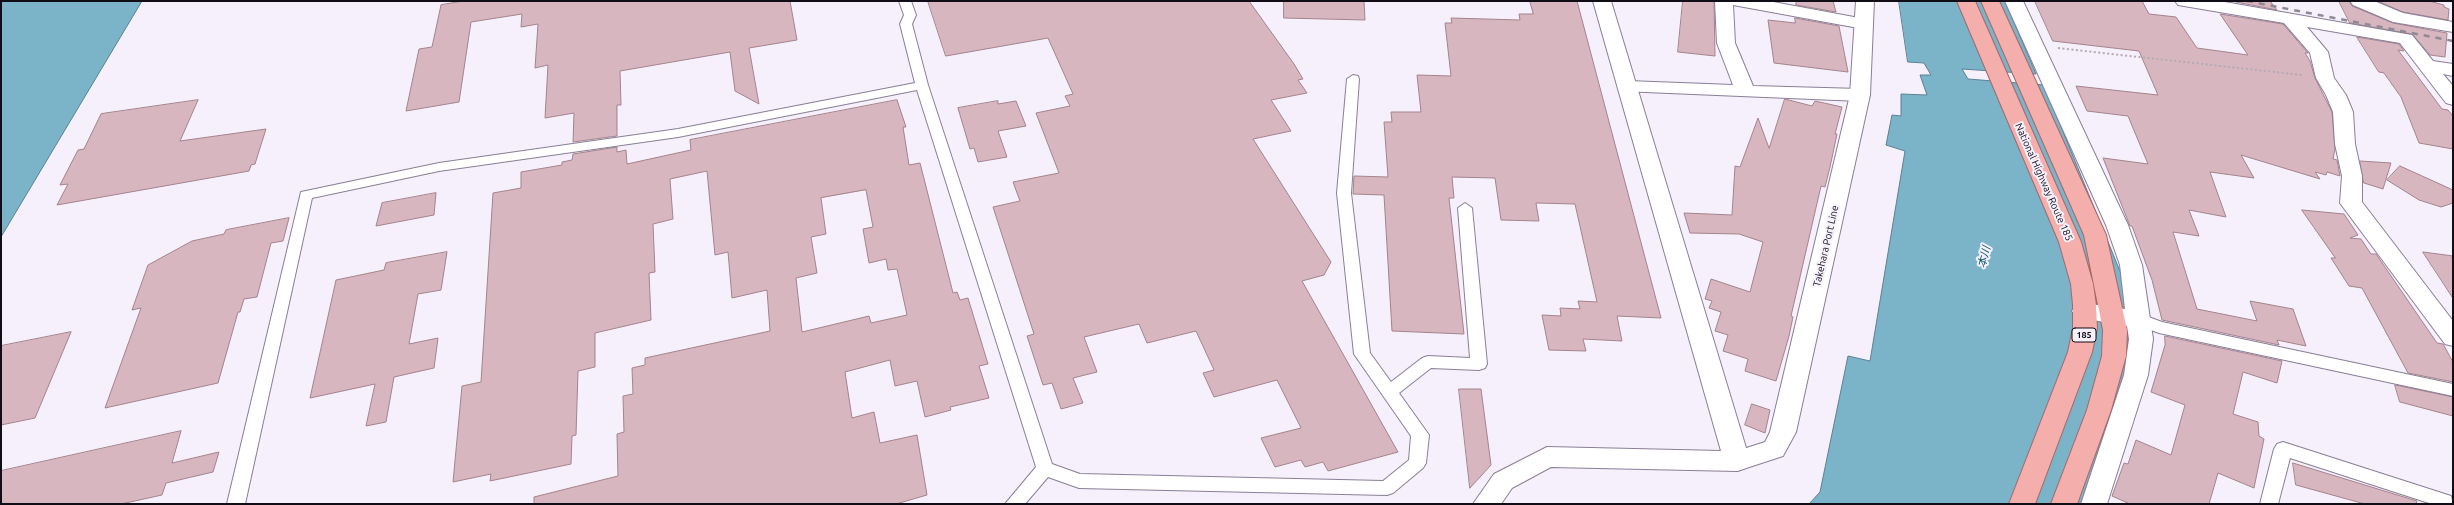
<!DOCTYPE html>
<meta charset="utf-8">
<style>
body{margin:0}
#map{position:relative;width:2454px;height:505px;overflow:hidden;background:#f5f0fb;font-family:Ubuntu,sans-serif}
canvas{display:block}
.frame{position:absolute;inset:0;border:2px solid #110d16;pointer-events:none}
</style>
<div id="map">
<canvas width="2454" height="505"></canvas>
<div class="frame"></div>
</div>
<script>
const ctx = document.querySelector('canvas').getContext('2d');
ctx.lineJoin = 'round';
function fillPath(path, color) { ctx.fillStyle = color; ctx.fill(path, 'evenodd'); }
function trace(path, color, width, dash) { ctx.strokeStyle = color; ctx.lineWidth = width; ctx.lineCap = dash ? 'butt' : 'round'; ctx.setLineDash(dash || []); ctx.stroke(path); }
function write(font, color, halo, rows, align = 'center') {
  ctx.font = font + ' Ubuntu,"Noto Sans JP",sans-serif'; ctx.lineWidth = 4; ctx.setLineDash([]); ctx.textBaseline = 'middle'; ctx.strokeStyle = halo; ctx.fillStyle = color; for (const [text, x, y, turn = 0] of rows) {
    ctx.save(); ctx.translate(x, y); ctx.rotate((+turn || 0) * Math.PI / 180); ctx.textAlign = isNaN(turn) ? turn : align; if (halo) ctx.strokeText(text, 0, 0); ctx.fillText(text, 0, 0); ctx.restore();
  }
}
const water = new Path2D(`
 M1,1H142L1,237Z
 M1899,1H2005L2036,74L1962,69L1968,79L2044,85L2124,281L2130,332L2124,378L2085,504H1809L1820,492L1848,356L1870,361L1905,151L1886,145L1892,115L1901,116V94L1927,95L1920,75H1931L1924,63L1908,62Z`);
const building = new Path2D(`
 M464,1H790L797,40L749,48L759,104L735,91L730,52L620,71L621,105H617V136L573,142L574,113L545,118L548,65L535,68L538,24L521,27L522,14L471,22L459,102L406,111L419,49L432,47L441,5Z
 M928,1H1249L1294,64L1303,79L1298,80L1307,93L1271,100L1291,131L1253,139L1331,262L1324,275L1302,281L1398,452L1328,471L1323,462L1305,467L1301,460L1275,467L1261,438L1301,428L1277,380L1214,397L1203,373L1214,370L1196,331L1147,343L1139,324L1084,337L1097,372L1073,378L1083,403L1061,409L1052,383L1043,385L1027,336L1034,334L993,207L1020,201L1013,182L1059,173L1036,113L1070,106L1065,96L1073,94L1048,38L946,56Z
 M1284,1H1364L1365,20L1284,18Z
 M1530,1H1577L1661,318L1617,316L1622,341L1583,339L1586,351L1549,350L1542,315L1561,316L1560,308L1580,309L1578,301L1597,302L1575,204L1536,203L1539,221L1501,220L1495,178L1452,177L1454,198H1449L1464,334L1392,331L1384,195L1353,194L1354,176L1388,177L1384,122H1392L1391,112H1421L1417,75L1451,76L1445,23H1452L1451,18L1520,20L1519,14H1533Z
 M1683,1H1714L1715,56L1678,52Z
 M1797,1H1833L1836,12L1796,5Z
 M2035,1H2142L2149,14L2176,17L2197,48L2248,55L2220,14L2283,24L2308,53H2305L2310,61L2315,78L2332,112L2335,149L2333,159L2337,160L2340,176L2327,172L2326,175L2315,172L2320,179L2241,155L2254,178L2210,172L2226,217L2189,210L2199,236L2173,232L2197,309L2257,321L2250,301L2293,309L2306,346L2277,340L2279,345L2162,320L2152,280L2132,226H2130L2128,221L2103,158L2148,164L2128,116L2087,111L2076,86L2158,95L2139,51L2053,41Z
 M2236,1H2270L2277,10L2236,2Z
 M2339,1H2349L2352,6L2393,23L2447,33L2445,57L2430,55L2412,34L2350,23Z
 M2378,1H2429L2444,5V7L2449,9L2448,20L2403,12Z
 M1795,18L1839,26L1848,72L1774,63L1768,20L1795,23Z
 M2357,37L2399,44L2404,51L2398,50L2442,109L2448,110L2453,116V149L2419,143L2401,97L2384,73L2379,72Z
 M1785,99L1812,106L1815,101L1842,107L1835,134H1837L1830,167L1825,187L1821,186L1791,316L1793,317L1789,336L1776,381L1745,371L1748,359L1723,351L1728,335L1715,331L1721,312L1709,308L1712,301L1705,299L1711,279L1750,292L1763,242L1739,234L1690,233L1684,213L1732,215L1735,166L1740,167L1758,118L1769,148Z
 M198,100L180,141L266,129L255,164L251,165L249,171L57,205L68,184L60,185L78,150L84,149L101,114Z
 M897,100L906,127H903L909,165L920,163L953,293L957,292L960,300L968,298L988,364L979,366L989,398L950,407L951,410L925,417L917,381L895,386L890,360L845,372L852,418L874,412L880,443L917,435L927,495L896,504H534V497L618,476L617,434L624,432L623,396L633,394L632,368L645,365V358L770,331L767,290L732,298L728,252L715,255L707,171L670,179L673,219L653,224L655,272L649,273L651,320L595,333V367L578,371L576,435L572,436L571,464L490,481L491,474L453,482L462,386L481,382L493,193L521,188V172L562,165V162L572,160L573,154L617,147V152L626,150L627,164L691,150L690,140ZM866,190L873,227L863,229L869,263L886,259L888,270L897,269L907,315L871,323L869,316L802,332L796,278L817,273L811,237L826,234L821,198Z
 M998,101V104L1016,101L1026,126L998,131L1007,157L978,162L974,148L970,149L958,108Z
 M2360,161L2391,163L2383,189L2364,183Z
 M2400,166L2453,190V203L2441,207L2419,200L2387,180Z
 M436,193L434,215L376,226L382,203Z
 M2302,210L2344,214L2358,235L2350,238L2361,239L2371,254H2376L2437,343L2443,344L2453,362V382L2408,373L2362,288L2349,286L2331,258H2335Z
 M289,218L283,241L271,243L257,297L244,299L240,312H238L218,383L105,408L141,308L132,310L148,265L192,241L224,234L226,230Z
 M447,252L441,290L418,294L409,344L438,338L434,368L394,377L386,422L366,426L375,384L310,398L336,280L384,270L386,263Z
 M2423,252L2453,256V298Z
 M71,332L35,418L1,425V346Z
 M2165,336L2282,361L2277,383L2243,372L2233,414L2258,422L2259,436L2264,439L2254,488L2218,473L2209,504H2130L2112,496L2124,463L2128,464L2136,440L2171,455L2185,405L2151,392L2165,345Z
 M2395,385L2453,397V416L2400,402Z
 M1459,389H1481L1491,465L1470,488Z
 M1752,404L1770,410L1765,433L1745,425Z
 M181,431L172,463L219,452L213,472L166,483L162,495L121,504H1V471Z
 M2293,463L2417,501L2416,504H2365L2296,485Z`);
const path = new Path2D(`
 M2058,48L2302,75`);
const service = new Path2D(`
 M899,1H911L916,15L912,24L928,85L1052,464L1080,474L1383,481L1409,460L1411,436L1354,354L1337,193L1347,79L1353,75L1358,76L1359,79L1351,193L1370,353L1391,382L1422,358L1428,356L1470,358L1458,208L1465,203L1472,208L1487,364L1485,368L1479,370L1431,368L1399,393L1429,435L1426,463L1423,468L1393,493L1387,495L1079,488L1048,477L1025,504H1005L1036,467L917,90L678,137L439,171L312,198L245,504H227L301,192L439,163L678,129L915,83L900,24L904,15Z
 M2138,313L2162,322L2453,384V396L2159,333L2132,323L2130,319L2132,315Z
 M2283,442L2451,496L2453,504H2432L2290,458L2278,504H2260L2274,449L2277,444Z`);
const minor = new Path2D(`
 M1715,1H1768L1870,20L1873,24L1870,28L1864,29L1733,5L1735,43L1753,86L1860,89L1867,91L1870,95L1867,99L1860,101L1621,91L1618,87L1621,83L1628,81L1733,85L1717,43Z
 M2005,1H2023L2128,225L2142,265L2153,339L2148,375L2107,504H2081L2124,375L2129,339L2127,326L2076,317L2072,311L2076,305L2084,303L2125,309L2120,265L2106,225Z
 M2175,1H2219L2406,34L2412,35L2433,61L2453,64V76L2443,74L2453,86V105L2446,103L2400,43L2307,27L2328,52L2334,78L2346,95L2353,112L2355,144L2362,176V202L2453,321V346L2445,344L2340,203L2342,176L2335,144L2333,112L2326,95L2316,78L2310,53L2284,23L2184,6L2178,5Z
 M2350,1H2374L2403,13L2453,22V32L2393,22L2353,5Z`);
const tertiary = new Path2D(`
 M1593,1H1611L1750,461L1746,468L1737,471L1551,467L1512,488L1501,504H1473L1494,474L1547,447L1721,451Z`);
const secondary = new Path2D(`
 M1856,1H1874L1870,95L1796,432L1783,456L1737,471L1728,468L1724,461L1728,454L1765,442L1770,432L1850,95Z`);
const trunk = new Path2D(`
 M1957,1H1975L2081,242L2093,284L2096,305L2097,328L2092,352L2035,504H2009L2068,352L2073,328V305L2071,284L2059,242Z
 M1981,1H1999L2106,235L2127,330L2126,356L2111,410L2077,504H2051L2087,410L2102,356L2103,330L2084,235Z`);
const rail = new Path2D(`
 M2247,1L2453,41`);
const shields = [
 [2084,335,24]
];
const shieldNames = [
 ["185",2084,335]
];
const streetNames = [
 ["National Highway Route 185",2044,182,66],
 ["Takehara Port Line",1826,246,-77]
];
const waterNames = [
 ["本川",1984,257,-75]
];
fillPath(water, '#7bb3c9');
trace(water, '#5b8193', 1);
fillPath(building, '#d8b6bf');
trace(building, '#a3838c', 1);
trace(service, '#8a7e98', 2);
trace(minor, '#8a7e98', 2);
trace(tertiary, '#8a7e98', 2);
trace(secondary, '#8a7e98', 2);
trace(trunk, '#a36869', 2);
trace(path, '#b0abb5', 2, [2, 2.5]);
fillPath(service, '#fff');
fillPath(minor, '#fff');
fillPath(tertiary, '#fff');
fillPath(secondary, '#fff');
fillPath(trunk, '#f4aeab');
trace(rail, '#8e8993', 2.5, [6, 6]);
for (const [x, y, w] of shields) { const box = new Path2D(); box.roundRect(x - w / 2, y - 7, w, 14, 3); ctx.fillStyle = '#f5f0fb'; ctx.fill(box); trace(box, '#110d16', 1); }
write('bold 9px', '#110d16', null, shieldNames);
write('10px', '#110d16', '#f5f0fb', streetNames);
write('italic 11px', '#03546b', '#f5f0fb', waterNames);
</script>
